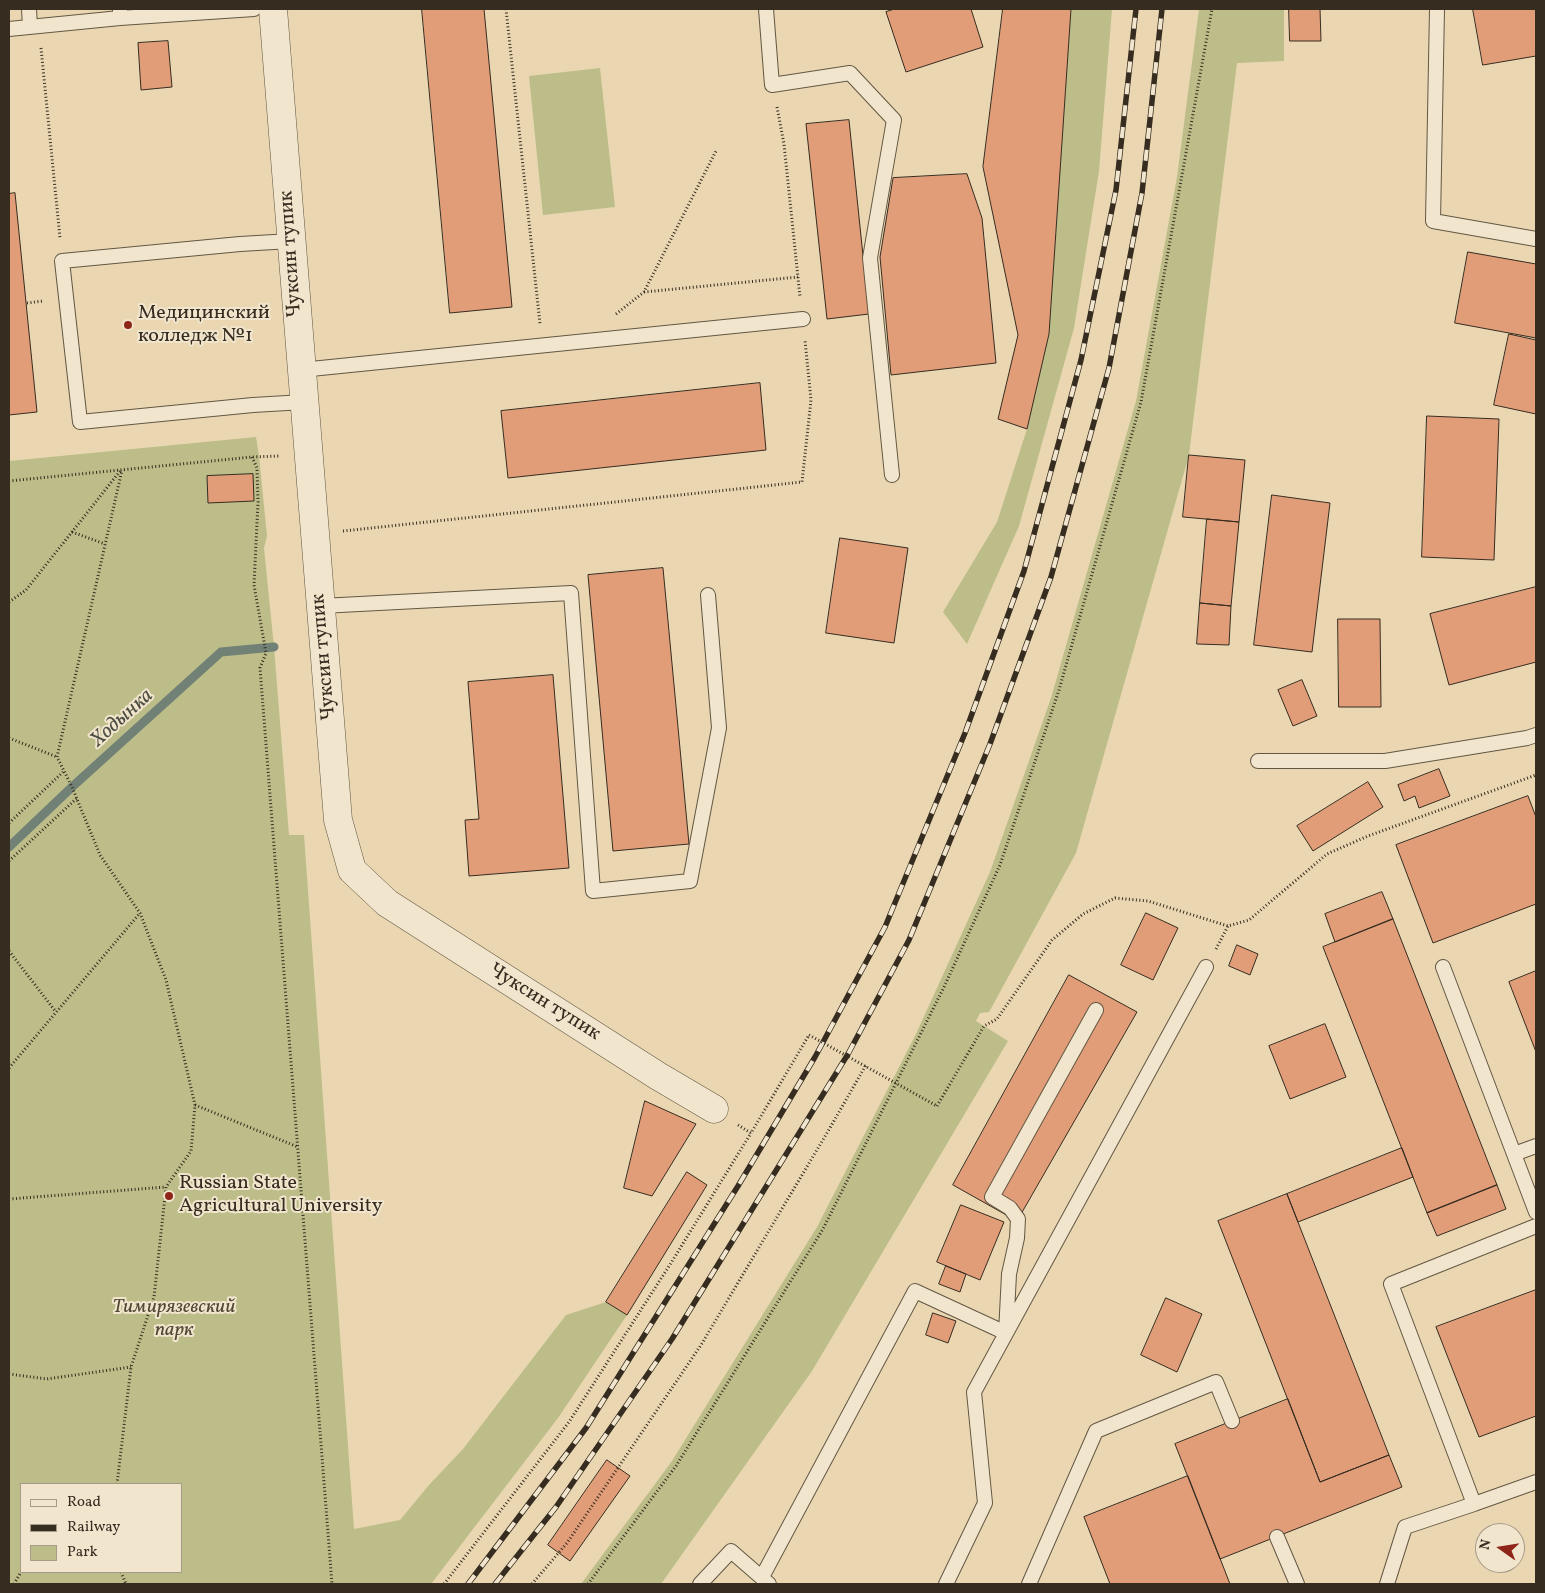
<!DOCTYPE html>
<meta charset="utf-8">
<style>
body{margin:0}
#map{position:relative;width:1545px;height:1593px;overflow:hidden;background:#ead7b2;font-family:Vollkorn,serif}
canvas{display:block}
.frame{position:absolute;inset:0;border:10px solid #362c20;pointer-events:none}
.legend{position:absolute;left:20px;top:1483px;width:162px;height:90px;box-sizing:border-box;background:#f1e5cd;border:1px solid #a69b88;margin:0;padding:6px 9px;list-style:none;font-size:15px;color:#362c20}
.legend li{display:flex;align-items:center;gap:10px;height:25px}
.legend b{width:25px;border:1px solid #a69b88}
.north{position:absolute;left:1475px;top:1523px;width:50px;height:50px;box-sizing:border-box;background:#f1e5cd;border:1px solid #a69b88;border-radius:50%;rotate:283deg;font-size:14px;font-weight:700;line-height:20px;text-align:center;color:#362c20}
.north::after{content:'';display:block;margin:auto;width:18px;height:22px;background:#8f2418;clip-path:polygon(50% 0,100% 100%,50% 72%,0 100%)}
</style>
<div id="map">
<canvas width="1545" height="1593"></canvas>
<div class="frame"></div>
<ul class="legend">
<li><b style="height:6px;background:#f1e5cd"></b>Road</li>
<li><b style="height:6px;background:#362c20"></b>Railway</li>
<li><b style="height:14px;background:#bcbd88"></b>Park</li>
</ul>
<div class="north">N</div>
</div>
<script>
const ctx = document.querySelector('canvas').getContext('2d');
ctx.lineJoin = 'round';
function fillPath(path, color) { ctx.fillStyle = color; ctx.fill(path, 'evenodd'); }
function trace(path, color, width, dash) { ctx.strokeStyle = color; ctx.lineWidth = width; ctx.lineCap = dash ? 'butt' : 'round'; ctx.setLineDash(dash || []); ctx.stroke(path); }
function write(font, color, halo, rows, align = 'center') {
  ctx.font = font + ' Vollkorn,serif'; ctx.lineWidth = 4; ctx.setLineDash([]); ctx.textBaseline = 'middle'; ctx.strokeStyle = halo; ctx.fillStyle = color; for (const [text, x, y, turn = 0] of rows) {
    ctx.save(); ctx.translate(x, y); ctx.rotate((+turn || 0) * Math.PI / 180); ctx.textAlign = isNaN(turn) ? turn : align; if (halo) ctx.strokeText(text, 0, 0); ctx.fillText(text, 0, 0); ctx.restore();
  }
}
const green = new Path2D(`
 M1071,9H1112L1099,171L1074,328L1019,526L967,644L943,612L997,522L1027,429L1049,334Z
 M1199,9H1284V61L1237,63L1189,455L1076,853L989,1012L980,1013L976,1021L1008,1041L812,1371L661,1584H581L672,1461L817,1227L915,1036L990,872L1051,698L1136,401L1177,177Z
 M600,68L615,207L543,215L529,76Z
 M256,437L259,456L267,536L264,548L274,647L289,835H304L354,1529L400,1520L429,1485L463,1449L566,1315L606,1302L627,1315L558,1418L431,1584H9V461ZM21,1484H181V1572H21Z`);
const stream = new Path2D(`
 M9,847L72,787L221,652L274,647`);
const building = new Path2D(`
 M422,9H484L512,307L450,313Z
 M895,9H971L983,47L906,72L886,12Z
 M1003,9H1071L1049,334L1027,429L998,419L1018,335L983,167Z
 M1289,9H1320L1321,41H1290Z
 M1473,9H1536V56L1483,65Z
 M168,41L172,87L141,90L138,43Z
 M849,120L869,314L827,319L806,124Z
 M967,174L982,218L996,363L891,375L880,257L893,178Z
 M15,193L37,412L9,415V194Z
 M1468,252L1536,264V338L1455,323Z
 M1509,334L1536,340V414L1494,405Z
 M760,383L766,450L508,478L501,411Z
 M1427,416L1499,419L1494,560L1422,557Z
 M1189,455L1245,460L1239,522L1183,517Z
 M253,474L254,501L208,503L207,476Z
 M1272,495L1330,503L1312,652L1254,645Z
 M1207,519L1239,522L1231,606L1200,603Z
 M840,538L908,548L894,643L826,633Z
 M663,568L689,844L613,851L588,575Z
 M1536,587V662L1449,685L1430,614Z
 M1200,603L1231,606L1229,645L1197,644Z
 M1338,619H1380L1381,707H1339Z
 M553,675L569,868L469,876L465,820L479,819L468,682Z
 M1302,680L1317,716L1293,726L1278,690Z
 M1439,769L1450,796L1419,808L1415,796L1404,801L1398,785Z
 M1368,782L1383,807L1313,851L1297,826Z
 M1528,796L1536,817V904L1433,943L1396,845Z
 M1382,892L1393,919L1335,942L1325,914Z
 M1146,913L1178,928L1153,980L1121,965Z
 M1393,919L1497,1185L1427,1213L1323,947Z
 M1237,945L1258,954L1250,975L1229,966Z
 M1536,971V1052L1509,982Z
 M1069,975L1137,1012L1017,1221L953,1185Z
 M1325,1024L1346,1077L1290,1099L1269,1046Z
 M645,1101L696,1124L652,1196L624,1188Z
 M1402,1148L1413,1177L1298,1222L1287,1194Z
 M687,1172L707,1185L627,1315L606,1302Z
 M1497,1185L1506,1209L1437,1236L1427,1213Z
 M1287,1194L1389,1455L1320,1482L1218,1221Z
 M961,1205L1004,1222L980,1280L937,1262Z
 M946,1266L966,1274L960,1292L939,1284Z
 M1536,1290V1416L1479,1437L1436,1327Z
 M1166,1298L1202,1314L1177,1372L1141,1355Z
 M933,1313L956,1321L948,1343L926,1335Z
 M1288,1399L1320,1482L1389,1455L1402,1487L1220,1559L1175,1444Z
 M607,1460L630,1476L570,1561L548,1545Z
 M1188,1476L1230,1584H1110L1084,1517Z`);
const path = new Path2D(`
 M506,9L540,324
 M41,48L60,238
 M777,107L784,144L800,297
 M644,292L798,277
 M27,303L43,301
 M616,314L644,292L716,151
 M252,457L257,468L258,502L254,585L266,653L260,668L332,1584
 M9,481L252,457L279,456
 M343,531L802,482L811,400L805,340
 M72,532L105,544
 M9,602L26,590L121,470
 M9,738L57,757
 M9,823L63,772
 M9,861L77,798
 M1216,949L1228,926
 M9,951L56,1012
 M9,1068L140,913
 M195,1105L298,1147
 M937,1106L984,1026L997,1019L1052,940L1083,914L1115,898L1148,901L1228,926L1249,920L1327,854L1368,836L1536,775
 M738,1125L751,1133L809,1035
 M9,1199L166,1187
 M9,1374L47,1379L131,1367
 M117,1484L131,1367L154,1297L166,1187L191,1151L195,1105L166,980L140,913L100,855L72,787L57,757L122,470
 M121,1572L126,1584
 M14,1584L21,1572
 M444,1584L569,1422L671,1263L751,1133
 M532,1584L567,1543L701,1345L827,1133L866,1065
 M588,1584L676,1466L823,1229L944,987L1000,865L1059,690L1141,402L1212,9`);
const lane = new Path2D(`
 M29,9L30,27
 M120,9V18L254,9
 M766,9L772,85L850,73L894,120L870,258L892,475
 M1437,9L1433,221L1536,239
 M9,29L120,18
 M291,241L240,244L62,261L80,422L253,405L304,402
 M301,370L803,319
 M321,606L571,593L593,891L690,881L719,728L708,595
 M1258,761H1385L1527,738L1536,735
 M1443,967L1536,1212
 M1514,1154L1536,1146
 M1536,1226L1391,1284L1474,1504L1536,1482
 M1277,1537L1297,1584
 M762,1577L915,1291L1006,1333L1009,1274L1017,1238L1018,1219L1010,1208L992,1197L1096,1010
 M700,1584L731,1551L769,1584
 M946,1584L985,1503L974,1392L1206,967
 M1029,1584L1096,1431L1216,1382L1232,1421
 M1387,1584L1405,1527L1474,1504`);
const street = new Path2D(`
 M273,9C294,279 317,549 338,820L352,870L387,903L658,1076L714,1109`);
const rail = new Path2D(`
 M468,1584L586,1428L738,1186L815,1057L885,927L965,733L1024,571L1081,360L1116,190L1136,9
 M495,1584L556,1507L672,1339L848,1054L909,940L990,744L1051,577L1109,368L1142,193L1162,9`);
const pathBridge = new Path2D(`
 M809,1035L937,1106`);
const markers = [
 [128,325,5,"#8f2418"],
 [169,1196,5,"#8f2418"]
];
const streetNames = [
 ["Чуксин тупик",292,254,-94],
 ["Чуксин тупик",325,657,-95],
 ["Чуксин тупик",544,1003,32]
];
const poiNames = [
 ["Медицинский",138,314],
 ["колледж №1",138,337],
 ["Russian State",179,1184],
 ["Agricultural University",179,1207]
];
const parkNames = [
 ["Тимирязевский",174,1308],
 ["парк",174,1331]
];
const waterNames = [
 ["Ходынка",123,719,-42]
];
fillPath(green, '#bcbd88');
trace(stream, '#718176', 9);
fillPath(building, '#e19c78');
trace(building, '#362c20', 1);
trace(lane, '#635744', 16);
trace(street, '#635744', 29);
trace(path, '#362c20', 3, [1, 2.5]);
trace(lane, '#f1e5cd', 14);
trace(street, '#f1e5cd', 28);
trace(rail, '#362c20', 5.5);
trace(rail, '#f1e5cd', 4, [11]);
trace(pathBridge, '#362c20', 3, [1, 2.5]);
for (const [x, y, r, color] of markers) { const dot = new Path2D(); dot.arc(x, y, r, 0, 2 * Math.PI); ctx.fillStyle = color; ctx.fill(dot); trace(dot, '#f1e5cd', 2); }
write('20px', '#362c20', '#f1e5cd', streetNames);
write('20px', '#362c20', '#f1e5cd', poiNames, 'left');
write('italic 20px', '#514935', '#f1e5cd', parkNames);
write('italic 21px', '#4e4f44', '#f1e5cd', waterNames);
</script>
